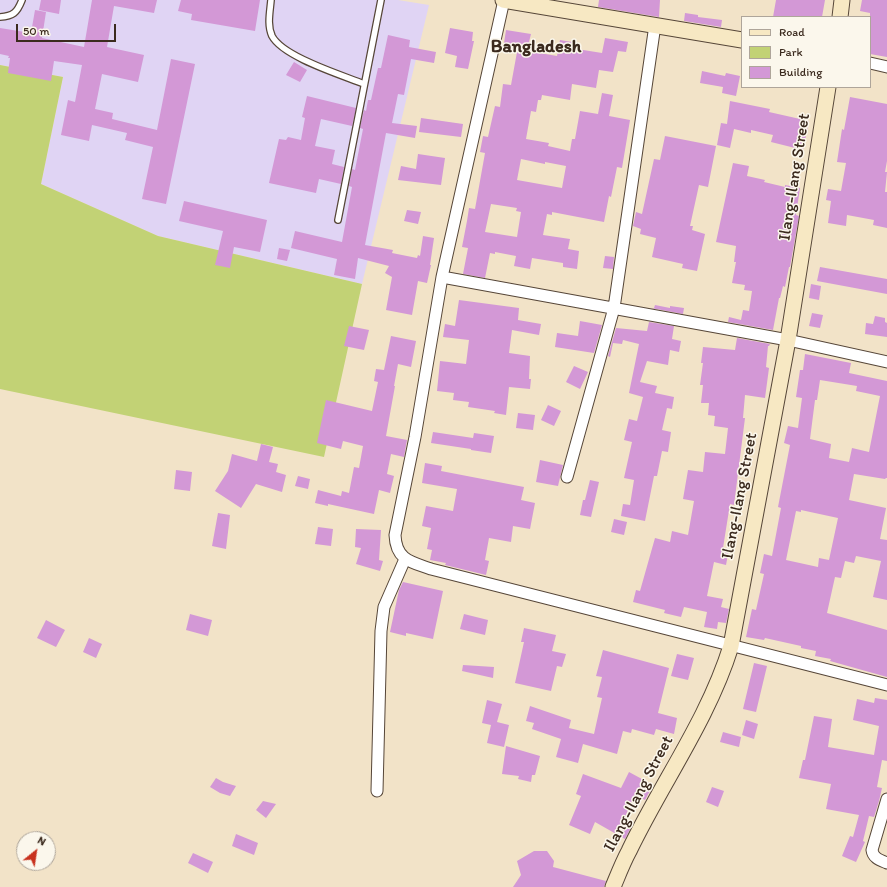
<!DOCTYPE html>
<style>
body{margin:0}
#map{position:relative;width:887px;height:887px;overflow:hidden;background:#f2e3c8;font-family:Itim,sans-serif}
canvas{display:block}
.legend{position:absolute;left:741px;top:16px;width:130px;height:72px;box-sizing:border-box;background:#fbf7ec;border:1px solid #aea59a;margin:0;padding:5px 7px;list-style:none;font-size:12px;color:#3b2a1e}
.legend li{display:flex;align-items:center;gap:8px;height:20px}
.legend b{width:20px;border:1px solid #aea59a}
.north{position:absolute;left:16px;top:831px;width:40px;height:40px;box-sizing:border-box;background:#fbf7ec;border:1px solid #aea59a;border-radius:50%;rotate:30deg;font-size:11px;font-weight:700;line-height:16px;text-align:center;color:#3b2a1e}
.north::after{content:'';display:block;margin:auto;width:14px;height:18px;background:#c8321e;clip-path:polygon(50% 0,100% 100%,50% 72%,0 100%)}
.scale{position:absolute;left:16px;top:24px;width:100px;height:18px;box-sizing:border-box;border:2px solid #3b2a1e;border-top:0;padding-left:5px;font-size:12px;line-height:14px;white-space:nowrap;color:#3b2a1e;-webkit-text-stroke:3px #fbf7ec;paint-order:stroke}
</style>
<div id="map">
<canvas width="887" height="887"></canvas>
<ul class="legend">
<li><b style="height:5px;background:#f7e8c3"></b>Road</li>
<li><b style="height:11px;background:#c2d275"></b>Park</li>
<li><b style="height:11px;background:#d398d6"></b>Building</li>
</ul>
<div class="north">N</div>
<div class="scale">50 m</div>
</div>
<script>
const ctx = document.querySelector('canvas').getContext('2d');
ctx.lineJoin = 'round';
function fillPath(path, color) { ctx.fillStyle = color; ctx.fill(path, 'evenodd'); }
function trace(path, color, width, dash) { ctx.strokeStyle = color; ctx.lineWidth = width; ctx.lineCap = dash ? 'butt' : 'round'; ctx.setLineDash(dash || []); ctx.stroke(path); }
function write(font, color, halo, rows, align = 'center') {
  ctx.font = font + ' Itim,sans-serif'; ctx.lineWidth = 3; ctx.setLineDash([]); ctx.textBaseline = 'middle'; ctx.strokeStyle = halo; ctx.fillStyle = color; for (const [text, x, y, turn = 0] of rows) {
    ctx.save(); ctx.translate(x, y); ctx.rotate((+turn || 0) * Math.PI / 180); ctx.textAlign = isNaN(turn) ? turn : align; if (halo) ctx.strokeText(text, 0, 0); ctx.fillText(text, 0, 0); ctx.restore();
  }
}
const built = new Path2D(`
 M0,0H398L429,5L362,284L158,236L41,184L63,77L0,65Z`);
const green = new Path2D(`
 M0,65L63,77L41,184L158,236L362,284L324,457L0,389Z`);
const building = new Path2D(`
 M41,0H61L59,14L39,10Z
 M92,0H157L154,13L114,6L107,47L144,55L138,82L102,74L95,109L113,113L112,119L157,130L171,59L195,64L166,204L142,199L153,147L125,140L127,133L92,125L89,141L61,135L68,100L75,102L82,65L54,61L51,81L8,73L10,58H8L9,56L0,54V28L31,33L35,10L46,12L42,38L84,47Z
 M181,0H260L255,31L191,20L192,14L178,11Z
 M599,0H660L659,17L598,7Z
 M776,0H825L822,17H773Z
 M862,0H887V57L870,54V13L860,11Z
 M685,13L698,15V17L722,20L721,27L684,21Z
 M450,28L473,32L472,41H474L468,69L455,67L457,56L445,53Z
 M506,30L531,34L529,42L536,43L534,52L557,56L560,40L578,43L577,49L602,53L605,38L628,42L626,52L618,51L613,72L599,70L596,88L572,84L570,100L542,95L541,100H538L536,112L531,111L526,139L549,143L548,146L570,151L572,139H575L580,111L598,114L602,93L613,95L609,116L630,120L622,168L617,167L611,197L609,196L604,222L552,212V215L547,214L543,235L570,239L568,249L579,251L577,269L563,267V263L532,258L530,269L514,266L516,256L495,252V254L490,253L485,278L463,274L468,248L462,247L467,221L469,208L475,209L485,153L480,152L483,136L488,137L495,106L500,107L503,84L511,85L517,52L503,50ZM521,159L545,164V162L566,166L562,188L517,180ZM491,204L517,208L516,211L521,212L517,237L485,232Z
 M388,35L410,40L409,47L436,52L434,63L411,59L404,95L398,94L392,123L417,126L415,138L386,133L365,245L393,250L392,253L417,258L418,255L420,256L423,236L434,238L430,265H431L427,283L418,281L412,315L386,310L392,277L385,273L389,266L358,258L355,279L334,275L337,259L291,248L295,231L342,242L352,187L349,186L352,169L355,170L363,129L360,128L364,110L366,111L368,100H371L378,68H381Z
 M294,62L307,70L300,82L286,75Z
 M702,71L725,76L726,73L740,76L736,96L722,93L723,87L700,83Z
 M307,96L356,108L352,126L321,119L315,146L335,150L332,164L344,167L341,184L319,179L316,193L269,183L279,139L286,140L288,137L301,140L305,118L302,117Z
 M850,97L887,104V161L885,172H887L885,192H887V228L873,225L874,220L847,215L846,226L828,223L831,201L826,200L828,189L841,191L846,163L837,162L842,129L844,130Z
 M730,101L770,109L769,112L809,121L803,150L771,142L773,135L751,130V133L734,129L730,148L717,145L721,123L727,124Z
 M421,118L463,124L461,137L419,132Z
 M665,136L716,146L708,187L699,185L690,226H693L692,230L705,234L697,271L682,268L683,264L652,257L656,238L640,234L641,229L633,226L636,212L642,214L654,159L660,160Z
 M418,154L445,158L441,185L398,180L401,166L416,169Z
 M733,163L749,166L747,176L765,180L764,182L785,187V185L800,188L796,215L799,216L790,267H789L785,287L783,286L780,298H779L773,330L728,322L729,317L741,320L743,310L749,311L752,291L744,290L745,285L732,283L736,262H734L736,246L716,242Z
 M184,201L267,220L260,252L234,247L230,268L215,265L223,231L179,221Z
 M407,210L421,212L418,224L404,221Z
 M279,248L290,250L287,261L277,259Z
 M605,256L614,257L613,269L603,268Z
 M820,267L887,279V294L817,281Z
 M811,284L821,286L819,300L809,298Z
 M459,300L519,308L518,320L541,324L539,335L512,330L509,353L530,356L529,379H531L530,389L509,387L506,415L494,413L495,411L468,407L469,402L453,400L454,393L437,391L440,361L466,364L469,340L443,337L445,324L455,326Z
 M655,305L670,308V306L684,308L683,314L651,308H654Z
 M812,313L823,315L820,328L809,326Z
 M875,316L885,318V322L887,323V337L865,334L866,323L873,324Z
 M580,321L602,325L594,353L555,347L557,333L578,336Z
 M649,322L674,326L672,339L681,341L679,352L670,350L668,365L647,361L640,382L657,386L655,393L674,397L672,409L667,408L662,430L671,432L668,452L662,451L657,476H654L645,521L621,516L623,504L630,505L634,480L624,478L632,442L624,440L629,419L637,421L643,397L629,393L639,344L623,340L622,344L613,343L610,357L608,356L616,328L647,331Z
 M349,326L369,330L364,350L344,346Z
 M391,336L416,341L411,367L398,364L394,386H395L386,436L407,440L404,457L391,454L387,474L394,476L390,493L379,490L374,514L328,504V506L315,503L318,490L341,496L342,491L349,493L354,467L359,468L363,446L343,441L341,449L317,443L326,400L372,411L378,382L374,381L376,369L384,370Z
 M737,338L770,344L769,346H768L766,367L769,368L765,398L745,395L743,418H745L734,505L730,504L723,548L729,549L726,565L714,562L707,596L723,599L721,607L729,609L726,623L718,622L717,629L704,627L707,612L684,607L681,617L664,613L665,610L633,602L636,590L640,591L655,538L670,542L672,531L688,535L694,501L683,499L688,470L703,472L705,452L725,454L728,428L714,426L715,416L708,415L709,403H701L703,385H700L703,363H701L703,347L735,350Z
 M805,354L851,363L849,373L887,381V478H886L885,479L854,474L849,500L886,508L880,539L887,540V600L873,597L881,561L856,556L854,563L845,561L841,578L835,577L827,613L887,630V677L830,661L831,659L815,656L816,651L801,648V646L765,638L764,640L746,637L752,609L756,610L764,574L760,573L764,554L772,556L781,508L778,507L790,445L784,443L788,426L798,428L802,398L796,397L800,370H803ZM820,380L857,386L856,391L880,396L869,452L852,448L849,462L829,458L831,444L810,439L815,400H817ZM801,510L838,518L829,560L819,558L818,567L786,560L796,511L801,512Z
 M574,366L588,372L580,389L566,382Z
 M548,405L561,411L554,426L541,420Z
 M518,413L535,415L533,430L516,428Z
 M433,432L473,438L474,433L494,436L491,453L471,450V449L431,443Z
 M261,444L273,447L269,462L278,464L276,472L286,475L282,492L256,484L241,508L215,491L228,471L232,454L257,461Z
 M540,460L563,465L558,486L536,482Z
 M425,463L442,466L441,471L524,487L521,500L535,503L530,529L513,526L511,542L489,538L485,560L489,561L486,575L445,565L446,563L430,560L432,550L427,549L431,528L422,526L426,506L453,511L457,489L422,483Z
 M176,470L192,472L190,491L174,489Z
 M298,476L310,479L308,489L295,486Z
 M590,480L599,482L591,517L580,515L583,500H585Z
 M218,513L230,515L226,549L212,546Z
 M614,519L627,522L624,535L611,532Z
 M318,527L333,529L331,546L315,544Z
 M356,529L381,530L379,560L383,561L380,571L356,564L361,548L355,547Z
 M403,582L443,591L433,639L406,633V636L390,632L399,590Z
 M190,614L212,620L208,636L186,630Z
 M464,614L488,620L485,635L460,629Z
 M46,620L65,630L56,647L37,638Z
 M524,628L556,635L552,651L566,654L562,667L557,666L551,691L515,683L524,642H521Z
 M89,638L102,644L96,658L83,652Z
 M603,650L669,668L658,713L677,718L674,734L656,729L654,735L632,729L631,733L623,731L617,754L583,744L578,763L556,757L561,739L532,729L534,723L526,721L530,706L571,720L569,728L594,734L602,698L597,697L602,677L596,676Z
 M677,654L694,658L688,680L671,676Z
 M754,663L767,666L756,712L743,709Z
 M463,665L494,667L493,678L462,671Z
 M875,698L887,700V761L882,760L877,787L882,788L879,801L874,817L869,816L863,841L865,842L856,862L842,856L850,836L853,837L859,815L826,809L831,784L799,778L803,760H805L814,716L832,719L828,747L874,755L879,726L853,720L857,699L874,703Z
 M487,700L502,704L497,722L509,725L504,747L487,743L491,725L482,723Z
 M746,720L758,724L754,739L742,735Z
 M723,732L741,737L739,747L720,742Z
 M506,746L540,756L535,775H532L531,782L518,779L519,776L502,774Z
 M629,772L653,785L645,800L635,795L623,821L632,825L625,839L595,822L590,834L569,825L581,796L576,794L583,774L621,788Z
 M216,778L223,782L236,786L230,796L220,793L210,787Z
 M712,787L724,791L718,807L706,802Z
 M263,801L276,804L266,818L256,810Z
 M236,834L258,843L254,855L232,846Z
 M534,851H547L554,861L553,867L606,881L604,887H513L521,875L517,861Z
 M193,853L213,862L208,873L188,863Z`);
const lane = new Path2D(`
 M271,0C270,12 267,25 272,36C283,57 342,75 364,84
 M0,17C13,16 17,13 22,0
 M338,220L381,0`);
const street = new Path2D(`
 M504,0L442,277L415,437L395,535C396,560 411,562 431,569L887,685
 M870,63L887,67
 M442,277L788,340L887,362
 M567,477L614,308L655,25
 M377,791L381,631L384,607L405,559
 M887,799L872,850C873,858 880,860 887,863`);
const secondary = new Path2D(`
 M503,0L742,40
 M840,17L842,0
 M613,887C618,875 623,862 629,851C662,782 708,720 731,646L788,340L828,87`);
const streetNames = [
 ["Ilang-Ilang Street",795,177,-81],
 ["Ilang-Ilang Street",740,496,-79],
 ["Ilang-Ilang Street",639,794,-62]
];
const neighbourhoodNames = [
 ["Bangladesh",536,47]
];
fillPath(built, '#e0d4f4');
fillPath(green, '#c2d275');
fillPath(building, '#d398d6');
trace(lane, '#564638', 8);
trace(street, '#564638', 13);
trace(secondary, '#564638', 17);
trace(lane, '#fff', 5.5);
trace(street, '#fff', 11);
trace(secondary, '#f7e8c3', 15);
write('17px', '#3b2a1e', '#fbf7ec', streetNames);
write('bold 18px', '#3b2a1e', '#fbf7ec', neighbourhoodNames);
</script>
